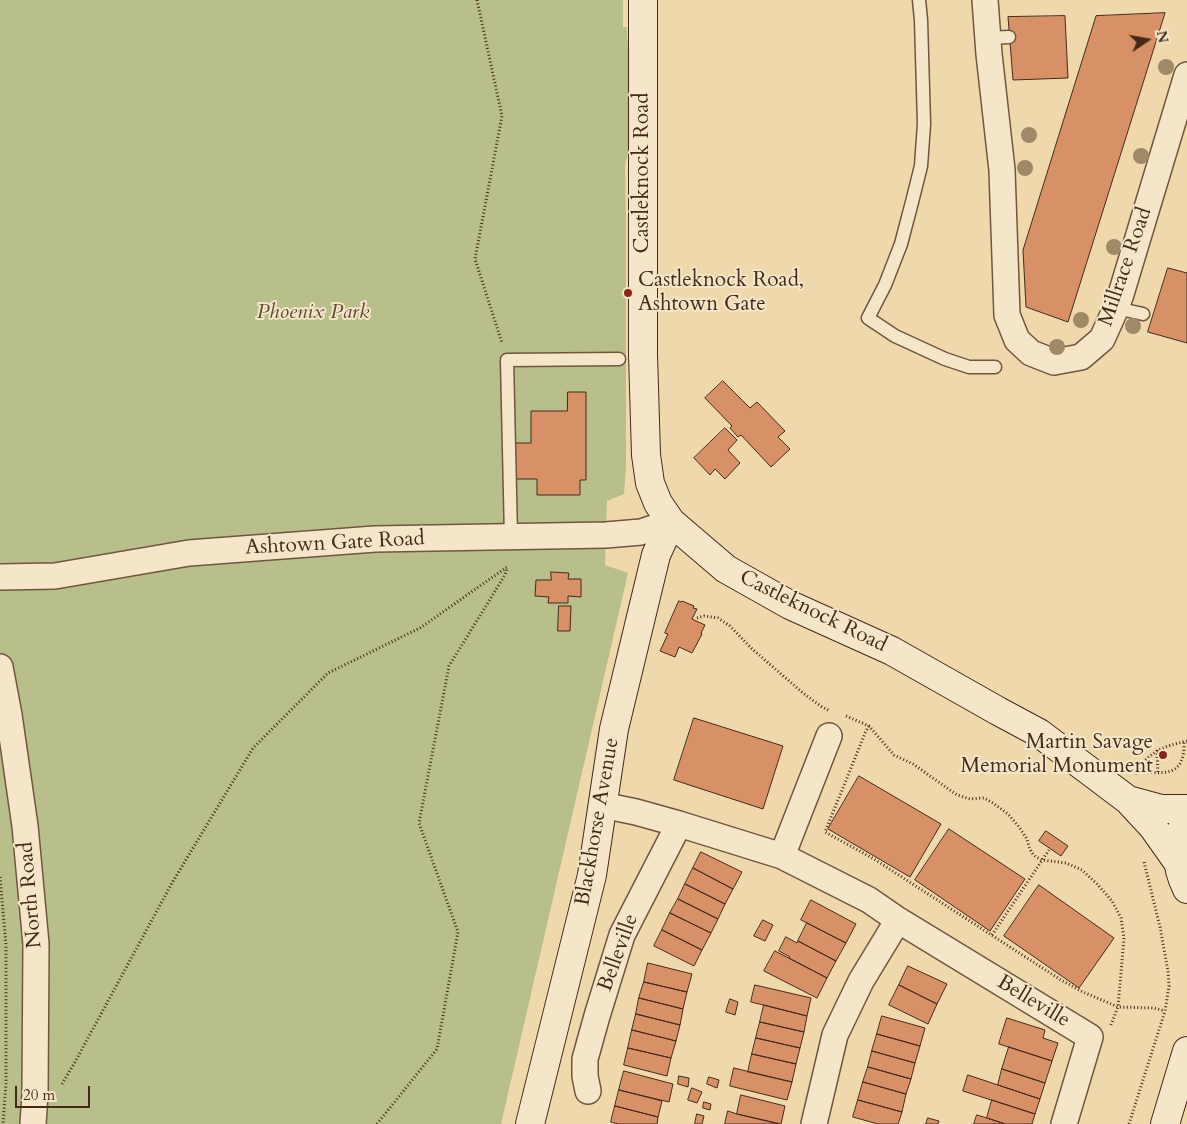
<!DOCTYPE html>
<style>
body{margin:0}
#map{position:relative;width:1187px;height:1124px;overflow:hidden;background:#efd9ac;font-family:Cardo,serif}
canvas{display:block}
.north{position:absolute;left:1122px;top:15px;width:50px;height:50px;-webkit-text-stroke:4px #f5e6c9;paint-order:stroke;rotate:78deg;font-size:14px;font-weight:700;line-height:20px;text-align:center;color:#452a1a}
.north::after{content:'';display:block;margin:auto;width:18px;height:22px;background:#452a1a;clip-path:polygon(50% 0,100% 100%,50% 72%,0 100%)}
.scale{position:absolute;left:15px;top:1086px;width:75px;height:22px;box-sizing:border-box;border:2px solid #452a1a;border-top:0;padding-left:6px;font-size:15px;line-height:18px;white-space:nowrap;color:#452a1a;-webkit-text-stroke:4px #f5e6c9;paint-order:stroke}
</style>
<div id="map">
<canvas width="1187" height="1124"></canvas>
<div class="north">N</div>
<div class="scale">20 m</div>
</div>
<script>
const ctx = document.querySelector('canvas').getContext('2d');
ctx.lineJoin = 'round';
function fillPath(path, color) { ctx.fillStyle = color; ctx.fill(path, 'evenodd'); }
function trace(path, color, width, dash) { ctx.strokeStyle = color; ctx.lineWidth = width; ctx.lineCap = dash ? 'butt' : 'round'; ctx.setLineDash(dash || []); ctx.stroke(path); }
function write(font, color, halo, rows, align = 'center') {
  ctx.font = font + ' Cardo,serif'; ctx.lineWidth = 4; ctx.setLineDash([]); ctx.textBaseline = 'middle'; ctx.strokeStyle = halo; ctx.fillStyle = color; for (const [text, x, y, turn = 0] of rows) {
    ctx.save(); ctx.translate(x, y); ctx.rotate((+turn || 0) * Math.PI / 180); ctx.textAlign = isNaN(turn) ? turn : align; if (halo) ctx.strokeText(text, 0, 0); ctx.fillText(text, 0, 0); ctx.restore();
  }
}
const green = new Path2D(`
 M0,0H623V27H627L632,136L625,165L626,221V468L624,494L607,501L605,565L628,573L501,1124H0Z`);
const building = new Path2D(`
 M1165,13L1068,322L1026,307L1023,250L1096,16Z
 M1065,16L1068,78L1013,80L1008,17Z
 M1168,268L1187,273V343L1148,332Z
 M723,381L750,408L757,402L785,431L778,437L790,449L771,467L741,435L738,437L730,428L732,426L705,398Z
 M568,392H586V480H580V495H537V479H514L513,443H531V411H567Z
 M725,428L737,440L728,450L740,463L725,479L715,469L710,475L694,458Z
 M551,572L569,573L568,579H581V597L568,596V603H548L549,597L535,596L536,580H551Z
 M679,601L681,602L682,601L694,606L693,608L697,609L692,619L705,625L701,633L702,634L692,653L679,647L675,657L660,651L668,634L665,633Z
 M559,606H571L570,631H558Z
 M694,718L783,746L763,809L674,780Z
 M859,776L941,824L910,877L828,829Z
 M949,829L1025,879L990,931L915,880Z
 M1046,831L1068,846L1061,856L1039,841Z
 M701,852L742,872L733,889L693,868Z
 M693,868L733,889L725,904L685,884Z
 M685,884L725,904L718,919L678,899Z
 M1039,885L1114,938L1079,988L1004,936Z
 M678,899L718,919L711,933L670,913Z
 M811,900L856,924L846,943L801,920Z
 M670,913L711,933L702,950L662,930Z
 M763,920L773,925L765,941L754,936Z
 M807,923L846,943L836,961L798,941Z
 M662,930L702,950L694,966L654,946Z
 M786,937L797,943L798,941L836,961L827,978L789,958L790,957L779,951Z
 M775,951L827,978L817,998L764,971Z
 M648,963L692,974L687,992L644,982Z
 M908,966L947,984L937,1004L899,985Z
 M644,982L687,992L683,1009L639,998Z
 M755,985L811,998L807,1016L751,1002Z
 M899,985L937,1004L928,1024L889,1005Z
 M639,998L683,1009L680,1025L636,1014Z
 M730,999L738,1002L735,1015L726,1012Z
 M764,1005L807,1016L804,1032L760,1022Z
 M636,1014L680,1025L676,1041L632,1030Z
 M882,1016L925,1028L920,1046L877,1034Z
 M1007,1018L1045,1030L1043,1038L1058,1043L1052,1061L999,1044Z
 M760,1022L804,1032L800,1048L756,1038Z
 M632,1030L676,1041L671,1058L628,1048Z
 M877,1034L920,1046L915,1063L872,1051Z
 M756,1038L800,1048L796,1064L752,1054Z
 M1009,1047L1052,1061L1045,1083L1002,1069Z
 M628,1048L671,1058L667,1076L624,1065Z
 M872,1051L915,1063L911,1079L868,1067Z
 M752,1054L796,1064L792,1082L748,1072Z
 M868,1067L911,1079L906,1094L863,1082Z
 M734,1068L792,1082L787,1100L730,1086Z
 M1002,1069L1045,1083L1040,1099L998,1085Z
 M624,1071L673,1084L669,1102L619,1090Z
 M968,1075L1040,1099L1035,1114L963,1091Z
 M679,1076L689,1078L688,1087L678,1084Z
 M709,1077L719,1080L717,1088L707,1084Z
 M863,1082L906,1094L902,1112L858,1100Z
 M692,1088L702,1092L697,1103L688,1100Z
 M619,1090L662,1101L658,1117L615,1106Z
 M741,1095L785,1106L781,1124L737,1114Z
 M858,1100L902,1112L898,1124H878L853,1117Z
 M992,1100L1035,1114L1032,1124H1005L987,1118Z
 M704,1102L711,1104L710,1110L703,1108Z
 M615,1106L658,1117L657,1124H618L611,1122Z
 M728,1111L737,1114L779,1124H725Z
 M697,1114L704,1116L702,1124H695Z
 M977,1115L987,1118L1005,1124H974Z
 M928,1118L939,1121L938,1124H926Z`);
const path = new Path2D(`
 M477,0L502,116L475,259L502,343
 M697,618L704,616L718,618L730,626L751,648L803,693L822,707L830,711
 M846,716L869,726L894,755L913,764L957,795L970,799L984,798L993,803L1008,814L1019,827L1027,839L1029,847L1032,853L1036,857L1042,860L1066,863L1082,870L1097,884L1112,901L1121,918L1124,938L1118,1007L1111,1025
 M869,726L866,731L825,832L874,859L1061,980L1083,992L1118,1007L1154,1008L1165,1011
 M1157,750L1158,773
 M1137,771C1165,774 1185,777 1184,742
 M1135,774C1150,751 1161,747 1187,741
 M0,877L6,945V1083L3,1124
 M992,935L1049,850
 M62,1084L75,1062L172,883L253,748L328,673L420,628L507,567
 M377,1124L437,1049L458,932L419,823L449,666L505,575L507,568
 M1129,1124L1165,1011L1169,986L1168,971L1160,927L1144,862`);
const lane = new Path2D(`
 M919,0L921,20L924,124L921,166L912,202L901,244L885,285L868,318L895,336L945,359L969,367H995
 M988,38L1009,37
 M1116,308L1143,314
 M511,537L507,360L619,359`);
const street = new Path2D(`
 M985,0L989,54L1002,170L1007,315L1017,340L1031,353L1054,362L1081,357L1102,339L1116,308L1121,294L1187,75
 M0,577L55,576L189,553L375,539L606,535L641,532L671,522
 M0,667L9,715L25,826L36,944L35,1094L33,1124
 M602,805L636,812L679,824L782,856L869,900L898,920L1090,1037L1064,1124
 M782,856L829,736
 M588,1091L585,1076V1059L597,1016L622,935L679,824
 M814,1124L835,1035L861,981L898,920`);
const secondary = new Path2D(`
 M643,0V354L646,455L650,483L658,503L671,522L726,569L790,605L892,651L998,711L1039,733L1128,800L1153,827L1177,861
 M1128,800L1161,809H1187
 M1187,819C1173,841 1176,867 1187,889
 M530,1124L592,875L614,729L656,555L671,522
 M1165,1124L1187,1051`);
const trees = [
 [1166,67],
 [1029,135],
 [1141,156],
 [1025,168],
 [1114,247],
 [1081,320],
 [1133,326],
 [1057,347]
];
const markers = [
 [628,293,5,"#8f2418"],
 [1163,755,5,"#8f2418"]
];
const streetNames = [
 ["Castleknock Road",643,173,-90],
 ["Millrace Road",1126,267,-71],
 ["Ashtown Gate Road",335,544,-3],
 ["Castleknock Road",813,612,26],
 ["Blackhorse Avenue",598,822,-80],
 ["North Road",31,895,-95],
 ["Belleville",619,953,-70],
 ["Belleville",1033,1002,31]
];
const poiNames = [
 ["Castleknock Road,",638,281],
 ["Ashtown Gate",638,305],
 ["Martin Savage",1153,743,"right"],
 ["Memorial Monument",1153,767,"right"]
];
const parkNames = [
 ["Phoenix Park",313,313]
];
fillPath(green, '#b9bf8a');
fillPath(building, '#d89166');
trace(building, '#452a1a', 1);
trace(lane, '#70563e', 15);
trace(street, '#70563e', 28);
trace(secondary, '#452a1a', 30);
trace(path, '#452a1a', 3, [1, 2.5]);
trace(lane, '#f5e6c9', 12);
trace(street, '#f5e6c9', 25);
trace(secondary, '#f5e6c9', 28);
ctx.fillStyle = '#9e8968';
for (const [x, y] of trees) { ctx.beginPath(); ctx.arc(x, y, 8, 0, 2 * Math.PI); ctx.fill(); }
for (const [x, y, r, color] of markers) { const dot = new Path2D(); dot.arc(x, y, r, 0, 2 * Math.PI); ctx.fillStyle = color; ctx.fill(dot); trace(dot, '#f5e6c9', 2); }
write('21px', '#452a1a', '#f5e6c9', streetNames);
write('21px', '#452a1a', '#f5e6c9', poiNames, 'left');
write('italic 21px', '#5c4830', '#f5e6c9', parkNames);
</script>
